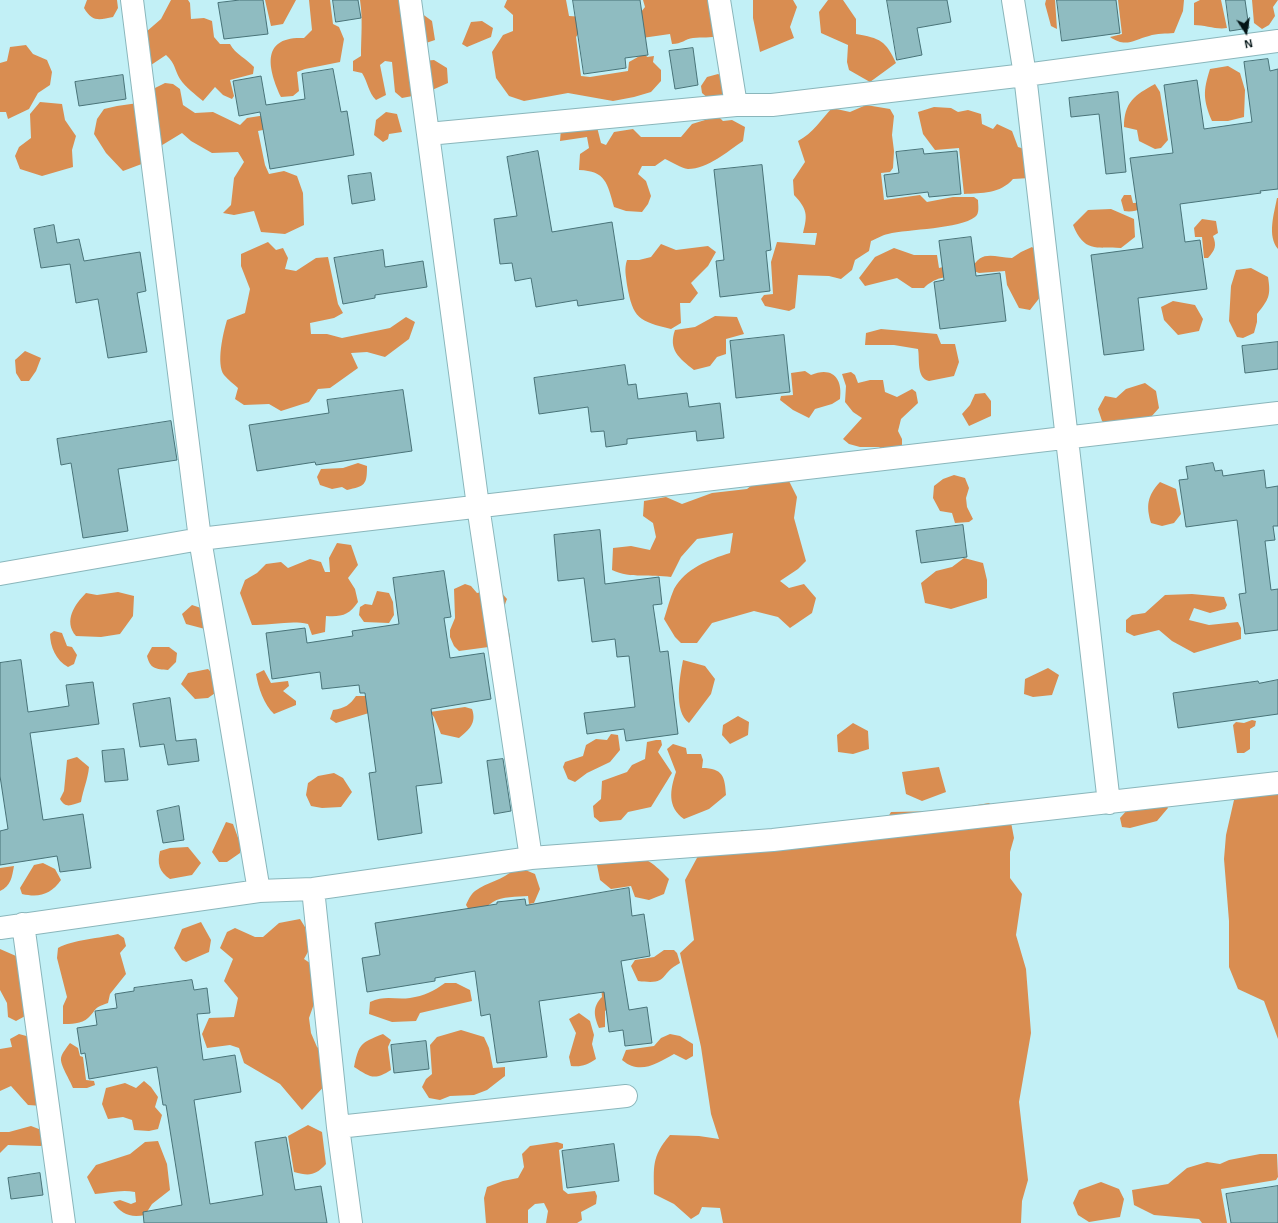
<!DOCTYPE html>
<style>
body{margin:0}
#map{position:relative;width:1278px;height:1223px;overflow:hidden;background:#c2f0f6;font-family:Helvetica,sans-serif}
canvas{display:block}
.north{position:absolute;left:1226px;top:12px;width:40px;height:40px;-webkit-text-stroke:3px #fff;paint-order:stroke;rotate:168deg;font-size:11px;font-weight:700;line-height:16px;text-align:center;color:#041517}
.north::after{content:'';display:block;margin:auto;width:14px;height:18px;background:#041517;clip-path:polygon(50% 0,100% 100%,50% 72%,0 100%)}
</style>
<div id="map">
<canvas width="1278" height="1223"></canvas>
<div class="north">N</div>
</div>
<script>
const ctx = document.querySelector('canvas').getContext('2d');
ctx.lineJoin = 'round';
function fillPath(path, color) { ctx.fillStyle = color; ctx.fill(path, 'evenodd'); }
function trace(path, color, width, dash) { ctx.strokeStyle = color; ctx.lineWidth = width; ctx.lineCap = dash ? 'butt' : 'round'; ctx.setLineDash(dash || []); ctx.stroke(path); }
const forest = new Path2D(`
 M87,0H117L118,8L113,17C99,20 92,22 84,8Z
 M171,0H188L190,3L191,19L204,18L212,21L214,37L220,44H230C235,54 247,59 254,67L253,74L230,80L234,96L232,99L223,95L215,87L203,101C195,94 186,88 180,79C174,69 176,64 166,55L145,69L146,32L161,19Z
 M265,0H296L283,24L271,26Z
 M309,0H330L333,24L339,27L344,39L340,62L305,69L297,72L299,91L293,96L281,97C268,69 260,36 304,38L312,30Z
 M360,0H403L432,21L435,40L423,44L413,62L434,60L447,68L448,83L423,94L402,98L395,92L392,62L385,61L380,65L386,95L376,100C368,92 368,82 362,73L353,71V61L361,56C361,36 363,20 360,0Z
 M507,0H566L569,16L584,17L581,30L576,37L581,76L590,77L628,71L629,62L645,53L647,57L654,56L653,62L661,70V81L651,92L634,97L613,101L568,93L524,101L509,96L496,78L492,52L503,35L513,31V15L504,7Z
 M643,0H708V4L719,9V36C710,38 702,37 693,38C685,39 682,44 672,44L670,34L642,38L641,12L645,7Z
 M753,0H793L797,7L790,27L794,38L760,52L753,18Z
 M828,0H843L856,19V34C880,38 886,41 896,63L870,82L849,70L847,62L848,45L821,33L819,12Z
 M1046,0H1055L1057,29L1051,26L1045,4Z
 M1118,0H1184L1183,11L1174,33C1166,34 1157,33 1149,36C1133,40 1126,48 1110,37L1122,34Z
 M1200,0H1221L1227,28C1217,30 1205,25 1194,25V3Z
 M1252,0H1278L1273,7L1275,16L1269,25L1262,29L1254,23Z
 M482,21L493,28L491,37L467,47L462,44L471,22Z
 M26,45L33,54L47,60L52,72L50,85L38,93L29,109L8,119L6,112H0V63L7,61L10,47Z
 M1228,66L1240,73L1245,90L1244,117L1228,121H1212C1203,100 1203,91 1210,69Z
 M718,74L730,80L733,93L709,99L702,93L701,86L707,77Z
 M165,83L173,84L180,89L183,105L195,113L213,112L240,125L247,118L272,114L282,126L258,131L265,165L269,174L284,171L297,176L303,193L304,225L285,234L261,232L254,211L234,215L223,213L231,205L234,178L244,162L238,152L212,153L191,141L182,133L159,147L147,162L123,171L106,153L94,134L97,119L104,109L117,106L138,103L151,90Z
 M1155,84L1160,92L1168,140L1161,148L1155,149L1139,141L1137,130L1124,127C1124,102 1135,95 1155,84Z
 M40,102L62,104L65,120L76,136L72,150L73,167L42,176L20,169L15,156L19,147L31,138L30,114Z
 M866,105L890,109L894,116L892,135L894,151L893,168L890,172L881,173L884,200L920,195L927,202L953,197H974L978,200C978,205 980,214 975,217C960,229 908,229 888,234C882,235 876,239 871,241L869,251L855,260L852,270L841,279L829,276L798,275L795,308L789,311L765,306L761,299L764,295L773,294L771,262L777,242L815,245L817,233H803C808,214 807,209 794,195L793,180L805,162L798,141C813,133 821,120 832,108L850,112Z
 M934,107L951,108L958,112L968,110L981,114L982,124L993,129L997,124L1012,131L1018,147L1037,153L1030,178L1013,179C1000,194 982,193 964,194L959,148L935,150L923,134L918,112Z
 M386,112L397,114L402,132L389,134L388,139L383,142L374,135L376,120Z
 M718,116L723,121L732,120L745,127L743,141C728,151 708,169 688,169C681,168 672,162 665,159L655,166H642L638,174L646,181L651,196L648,204L642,212L626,211L614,207C607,183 606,171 579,170L580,154L589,148L587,137L560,141L561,129L597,127L601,143L606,145L614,132L633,129L641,137H681L692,124Z
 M1124,195H1131L1133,203L1154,202C1144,208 1135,213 1124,211L1121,200Z
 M1277,198H1278V249C1267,236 1274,214 1277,198Z
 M1111,209L1134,219L1135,237L1121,248C1095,247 1084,252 1073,225L1088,210Z
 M1202,219L1216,221L1218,233L1213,236C1217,246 1215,250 1208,258H1204L1202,237H1195L1194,228Z
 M268,242L276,250L283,248L288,258L285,269L296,271L316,258L328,257L338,304L343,313L334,318L310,323L311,334H327L342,338L390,328L406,317L415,322L409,339L385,357L367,352L351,353L358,368L330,388L318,389L309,402L281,411L269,404L244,405L235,399L238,388C234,384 228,380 224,375C216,364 223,333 227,320L245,313L250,289L241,266V254Z
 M661,244L676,250L708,246L716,252L708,266L691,283L698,293L690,303H680L681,323L671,329C639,321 633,319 627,285C626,276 624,269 627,260H639L651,257Z
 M1032,247L1038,252L1048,287L1030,310L1019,308L1007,285L1005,271L979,273L971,270C981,249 993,257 1012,258L1021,252Z
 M894,248L914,255H937L939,268L960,263V276C945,277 935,277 924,288H912L897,278L865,286L859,278L875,257Z
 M1251,268L1268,277C1271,296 1269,299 1257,314V322L1254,333L1243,338L1237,337L1229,321L1231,286L1236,270Z
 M1173,301L1195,305L1203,319L1199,331L1178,335L1164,320L1161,307Z
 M715,316L737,317L744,334L726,339V354L717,357L710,366L694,370C679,358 668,350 675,330L695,327Z
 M881,329L937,334L941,344H955L959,362L954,376L929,381C916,378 920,359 918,349L894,345H865L866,333Z
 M25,351L41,358L36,371L29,381H21L16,373L15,360Z
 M805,371L811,375C832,366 843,378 840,399L832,404L815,409L809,418L793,410L780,400L781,396L793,395L791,373Z
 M851,372L855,375L858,383L870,380H883L885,392L897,397L912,389L916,392L918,403L901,419L898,431L902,439V447L888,454L879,447H860L849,444L843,439L862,418L853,412L845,402L846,386L842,374Z
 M1145,383L1156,391L1159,408L1151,417L1115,431L1102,421L1098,409L1105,396L1116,398L1126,389Z
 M985,393L991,401V416L969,426L962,414L970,405L975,394Z
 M358,463L367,466C367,485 365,486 347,490L342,487L332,489L320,485L317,477L321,469L343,468Z
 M954,475L965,478L969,488L966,498L967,507L973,519L969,522L955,523L952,513L940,511L933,498L934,486L943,479Z
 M789,481L797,497L794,518L806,561L798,569L780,581L789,588L804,584L816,598L812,613L790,628L778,617L754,611L712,623L697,643H681L675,637L664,619C667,610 670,598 674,589C686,568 708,560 730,553L733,533L697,539L681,557L671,577C651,574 631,579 612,570L613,548L631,546L650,550L656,537L653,523L643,516L644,501L666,497L682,504L712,493L747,489L756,482Z
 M1160,482L1176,489L1181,514L1174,523L1162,526L1151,523C1146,506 1147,496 1160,482Z
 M337,543L351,545L358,565L348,578L355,589L358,602C349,615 342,617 326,616L325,632L312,635L308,624C289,620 270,626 252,625L240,593L245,580L257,573L266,564L281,562L288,568L310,559L321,562L325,572H330L329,558Z
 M964,558L983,563L987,580V598L951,609L925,603L921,583L936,571L952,567Z
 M465,584L471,586L477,593L486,591H500L507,599C499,617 509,621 510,639L496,646L459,651L454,646L450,637V630L455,618L454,589Z
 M377,591L389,593L393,602L394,615L389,623L364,622L359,615L360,607L365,604L372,605Z
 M118,592L134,596L133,616L120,634L101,637L76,636C63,621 75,604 86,593L97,595Z
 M1192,594L1224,597L1227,605L1225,609L1210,613L1194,608L1189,620L1209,625L1238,622L1241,628V639L1194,653L1172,641L1159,630L1134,636L1126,632V620L1132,615L1145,613L1165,595Z
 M192,605L201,608L205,629L186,624L182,614Z
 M54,631L62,633L67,646L72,647L77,655L74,664L68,667C56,661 50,646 50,634Z
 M152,647H169L177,653L176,662L168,670C156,669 150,669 147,656Z
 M683,660L705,666L715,679L711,694L689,723C673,711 680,677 683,660Z
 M1048,668L1059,675L1052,695L1033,697L1024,694L1025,679Z
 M208,669L217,678L218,691L208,698L195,699L181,684L188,673Z
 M264,670L271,683L288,681L289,686L283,691L296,701V705L274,714C264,705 258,687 256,674Z
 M356,696H375L369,713L336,723L330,719L333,710C345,708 350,705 356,696Z
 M465,707L472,709C477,723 469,730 459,738L441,734L434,717L430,712Z
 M738,716L749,722L748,735L730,744L722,735L723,725Z
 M1252,720L1256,721L1255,726L1250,729V749L1244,753H1237L1233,725L1236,722L1244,723Z
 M853,723L868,731L869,749L853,754L838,752L837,735Z
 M611,734L618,735L620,750L610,762L587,773L575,782L568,779L563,767L565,762L583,756L586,745L596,739L607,740Z
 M656,740H661L662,745L658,752L672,773L651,807L628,812L621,820L600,822L594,817L593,806L601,799L602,781L627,772L632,765L645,759L647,742Z
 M673,744L686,748L687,754H701L703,760L702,768C723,768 725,777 726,795L709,809L684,819C667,807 670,790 676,772L667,749Z
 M77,757L89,767C88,779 83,790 81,802C71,805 66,809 60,799L64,791L67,760Z
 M939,767L946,792L922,801L906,794L902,772Z
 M334,773L343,778L352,792L341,807L322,808L311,806L306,795L308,783L318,776Z
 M1278,787V1039L1264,1001L1238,989L1229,967V921L1224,859L1226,835L1234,800Z
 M1162,798L1168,808L1157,821L1130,828L1122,827L1120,818L1128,809Z
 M989,803L1010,817L1014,838L1010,852V878L1022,894L1016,935L1026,969L1031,1033L1019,1102L1028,1180L1022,1201L1021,1223H723L720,1208L702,1207L699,1214L691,1219L674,1204L654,1194C654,1167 651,1157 670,1135L699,1136L719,1139L711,1114L701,1047L680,953L694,940L685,880L698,856L742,830L783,842L848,838L874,840L891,812L943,811Z
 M226,822L233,824L240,843V853L227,862H219L212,852Z
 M188,847L201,863L192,875L170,879C159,872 157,863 160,851L170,848Z
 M610,857C643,857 645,854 669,879L664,894L649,900L635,897L631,886L611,889L600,880L597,865Z
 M43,863L55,869L61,880C51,894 40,898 22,894L20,888L34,865Z
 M14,866C12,877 11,886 0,891V868Z
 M514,869H523L535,874L540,889L534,903L529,904L528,896C517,897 502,896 493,902C486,907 480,911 472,915L466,905C468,900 471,894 475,891C487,882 504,880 514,869Z
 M300,919L305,927L309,950L304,959L332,978L315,1001L309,1018L311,1033L317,1047L343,1066L302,1110L280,1084L244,1063L239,1048L230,1045L207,1048L202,1034L209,1018L234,1017L238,998L224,981L233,959L220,948L227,932L235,928L255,937H263L279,923Z
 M201,922L211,940L209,952L186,962L182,960L174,948L182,929Z
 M118,934L124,938L126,946L120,953L126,974L110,994L108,1003C91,1009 98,1009 88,1018C82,1024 70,1024 63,1024V1006L67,997L57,958L58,948C72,940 101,938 118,934Z
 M0,949L16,956L18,964L27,1015L16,1021L8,1017L7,1003L0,990Z
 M664,950H674L677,953L680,963C657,975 671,985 638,981L631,966L635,960L654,957Z
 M616,980L609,1008L605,1011V1027L599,1028C594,1016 592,1007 602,997L601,985Z
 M445,983H456L470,990L472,1001L420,1013L416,1021L392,1022L369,1014L370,1002C385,995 395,1000 410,998C424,996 434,991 445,983Z
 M579,1013L590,1021L594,1035L592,1044L596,1059C587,1065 582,1067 571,1066L569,1057L576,1033L569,1019Z
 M461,1030L484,1037L489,1048L493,1068L505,1067V1076L487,1090L474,1095L450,1096L440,1100L429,1098L422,1087L426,1079L432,1074L430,1045L437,1037Z
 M19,1034L30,1037L43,1106L28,1105L11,1086L0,1091V1049L12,1047L10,1039Z
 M383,1034L391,1040L388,1047L391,1070C374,1081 370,1077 354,1067C359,1044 360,1043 383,1034Z
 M670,1034L680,1036L693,1044V1056L686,1060L674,1054C656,1064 640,1075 622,1060L626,1050L654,1046L661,1038Z
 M70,1043L78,1048L80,1056L83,1057L86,1080L94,1081L95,1085L87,1088H73C70,1080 60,1065 61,1058C62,1053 67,1047 70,1043Z
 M144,1081L151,1087L158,1097L155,1107L162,1115L158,1129L149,1131L134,1130L132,1120L123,1117L108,1119L102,1104L106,1088L125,1083L136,1088Z
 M308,1125L322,1132L326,1164C315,1176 309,1176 294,1172L288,1136Z
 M31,1126L44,1131L47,1140L41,1146L8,1145L0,1153V1132H9Z
 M158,1141L167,1164L170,1190L152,1204L145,1215C130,1218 121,1214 113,1202L120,1200L131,1204L136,1202L135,1192C122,1189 108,1193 95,1194L87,1177L96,1165L130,1154L145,1142Z
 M557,1142L563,1144V1148L559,1150L563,1190L568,1194L595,1191L597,1196L596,1204L581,1212L582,1220L577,1223H546L548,1211L544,1203L535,1204L528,1210V1223H486L484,1198L487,1187L503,1181L518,1178L524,1167L522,1154L530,1146Z
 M1260,1154H1277L1278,1177L1276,1180L1221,1189L1227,1223H1202L1199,1219L1154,1215L1134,1205L1132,1190L1168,1184L1187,1168L1207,1162L1220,1164L1229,1160Z
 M1101,1182L1119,1189L1124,1199L1120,1217L1089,1222L1078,1215L1073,1203L1079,1190Z`);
const building = new Path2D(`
 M240,0H263L268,34L224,39L218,3Z
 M333,0H358L361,18L336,22Z
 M573,0H640L648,55L625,58L626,68L584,74Z
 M887,0H947L951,22L917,28L922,55L897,60Z
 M1057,0H1116L1120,33L1062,41Z
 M1226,0H1245L1249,28L1230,31Z
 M693,48L698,85L675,89L669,51Z
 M1268,59L1270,71L1278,69V189L1260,191L1261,193L1180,204L1185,242L1200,240L1207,289L1138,298L1144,350L1104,355L1091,255L1143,248L1130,158L1173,153L1164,85L1197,80L1204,129L1252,122L1244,62Z
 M333,69L341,112L347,111L354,155L270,169L260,112L239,116L233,81L261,76L266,105L305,99L302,74Z
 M123,75L126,99L79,106L75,82Z
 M1118,92L1126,172L1106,174L1099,114L1071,117L1069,98Z
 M923,149L924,154L957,151L961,194L929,197L928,192L887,197L884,175L899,173L896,152Z
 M538,151L552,232L612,222L624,299L578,306L577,300L536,307L531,278L515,281L512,263L500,264L494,219L517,216L507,157Z
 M762,165L771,250L766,251L770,291L720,297L716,261L724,260L714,170Z
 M371,173L375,200L352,204L348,176Z
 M54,225L57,243L79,239L84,261L140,252L146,291L137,293L147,352L108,358L98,299L76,303L70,264L41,268L34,229Z
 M971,237L976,276L1000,273L1006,321L940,329L934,282L944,280L939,241Z
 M383,250L385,267L423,261L427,287L375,295V298L343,304L334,258Z
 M784,335L790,392L736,398L730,341Z
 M1278,342V369L1245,373L1242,346Z
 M625,365L628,385L636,384L638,399L687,393L689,407L720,403L724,438L697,441L696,431L627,439V444L606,447L604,431L591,432L588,407L539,414L534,378Z
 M403,390L412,451L316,465L315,462L257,471L249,425L329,413L327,400Z
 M171,421L177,460L118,469L128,531L83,538L71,463L61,465L57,439Z
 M1213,463L1215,471L1222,470L1223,476L1264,470L1266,488L1278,486V526H1273L1275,540L1265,541L1271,590L1278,589V630L1245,634L1239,594L1246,593L1237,520L1186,527L1179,480L1188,479L1186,467Z
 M963,525L967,557L921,563L916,531Z
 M600,530L605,584L659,577L662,604L653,605L660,652L668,651L678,734L626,741L624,729L587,734L584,713L635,707L629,656L617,657L615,639L592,642L584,578L558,581L554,535Z
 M444,571L451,617L444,618L450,658L484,653L491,699L431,709L442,783L416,786L422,833L378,840L369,773L376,772L365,693H360L359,685L322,689L320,672L272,679L266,633L305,628L307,643L353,636L352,631L399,624L393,578Z
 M21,660L28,712L69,706L66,685L93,682L99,724L30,733L43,820L83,814L91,868L60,872L57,856L0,865V831L8,829L0,776V663Z
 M1278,680V714L1178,728L1173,693L1258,681L1259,683Z
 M170,698L176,741L196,739L199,761L168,765L164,744L140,747L133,704Z
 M124,749L128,780L105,782L102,751Z
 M503,759L511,811L494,814L487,761Z
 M179,806L184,840L163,843L157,811Z
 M629,888L632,916L644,914L650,956L621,961L629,1010L647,1007L652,1043L625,1046L623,1030L609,1032L604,992L539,1001L547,1057L497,1063L490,1014L481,1016L475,971L435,978V981L367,992L362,958L380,955L375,923L497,904V902L525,899L526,905Z
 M192,980L194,990L207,988L210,1013L197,1014L203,1060L235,1055L241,1092L194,1100L210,1204L263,1195L255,1142L286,1137L295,1190L321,1186L327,1223H144L143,1212L182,1205L166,1105H163L157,1067L89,1079L85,1053L81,1054L77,1028L97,1025L95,1011L117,1008L115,994L134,991V988Z
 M426,1041L429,1069L394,1073L391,1045Z
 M614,1144L619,1181L567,1188L562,1151Z
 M40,1173L43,1195L11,1199L8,1178Z
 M1278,1186V1223H1231L1226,1194Z`);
const minor = new Path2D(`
 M132,0L200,539L259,891
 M410,0L478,506L531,858
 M719,0L736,105
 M1013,0L1025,75L1109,803
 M428,134L736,105H772L1025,75L1278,41
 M0,574L200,539L1278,413
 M313,889L338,1127L351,1223
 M23,924L64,1223
 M0,928L259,891L313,889L531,858L773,840L1278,783
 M338,1127L626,1096`);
fillPath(forest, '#d98d51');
fillPath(building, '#8fbcc1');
trace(building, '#497378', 1);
trace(minor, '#8ab6bb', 24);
trace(minor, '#fff', 22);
</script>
